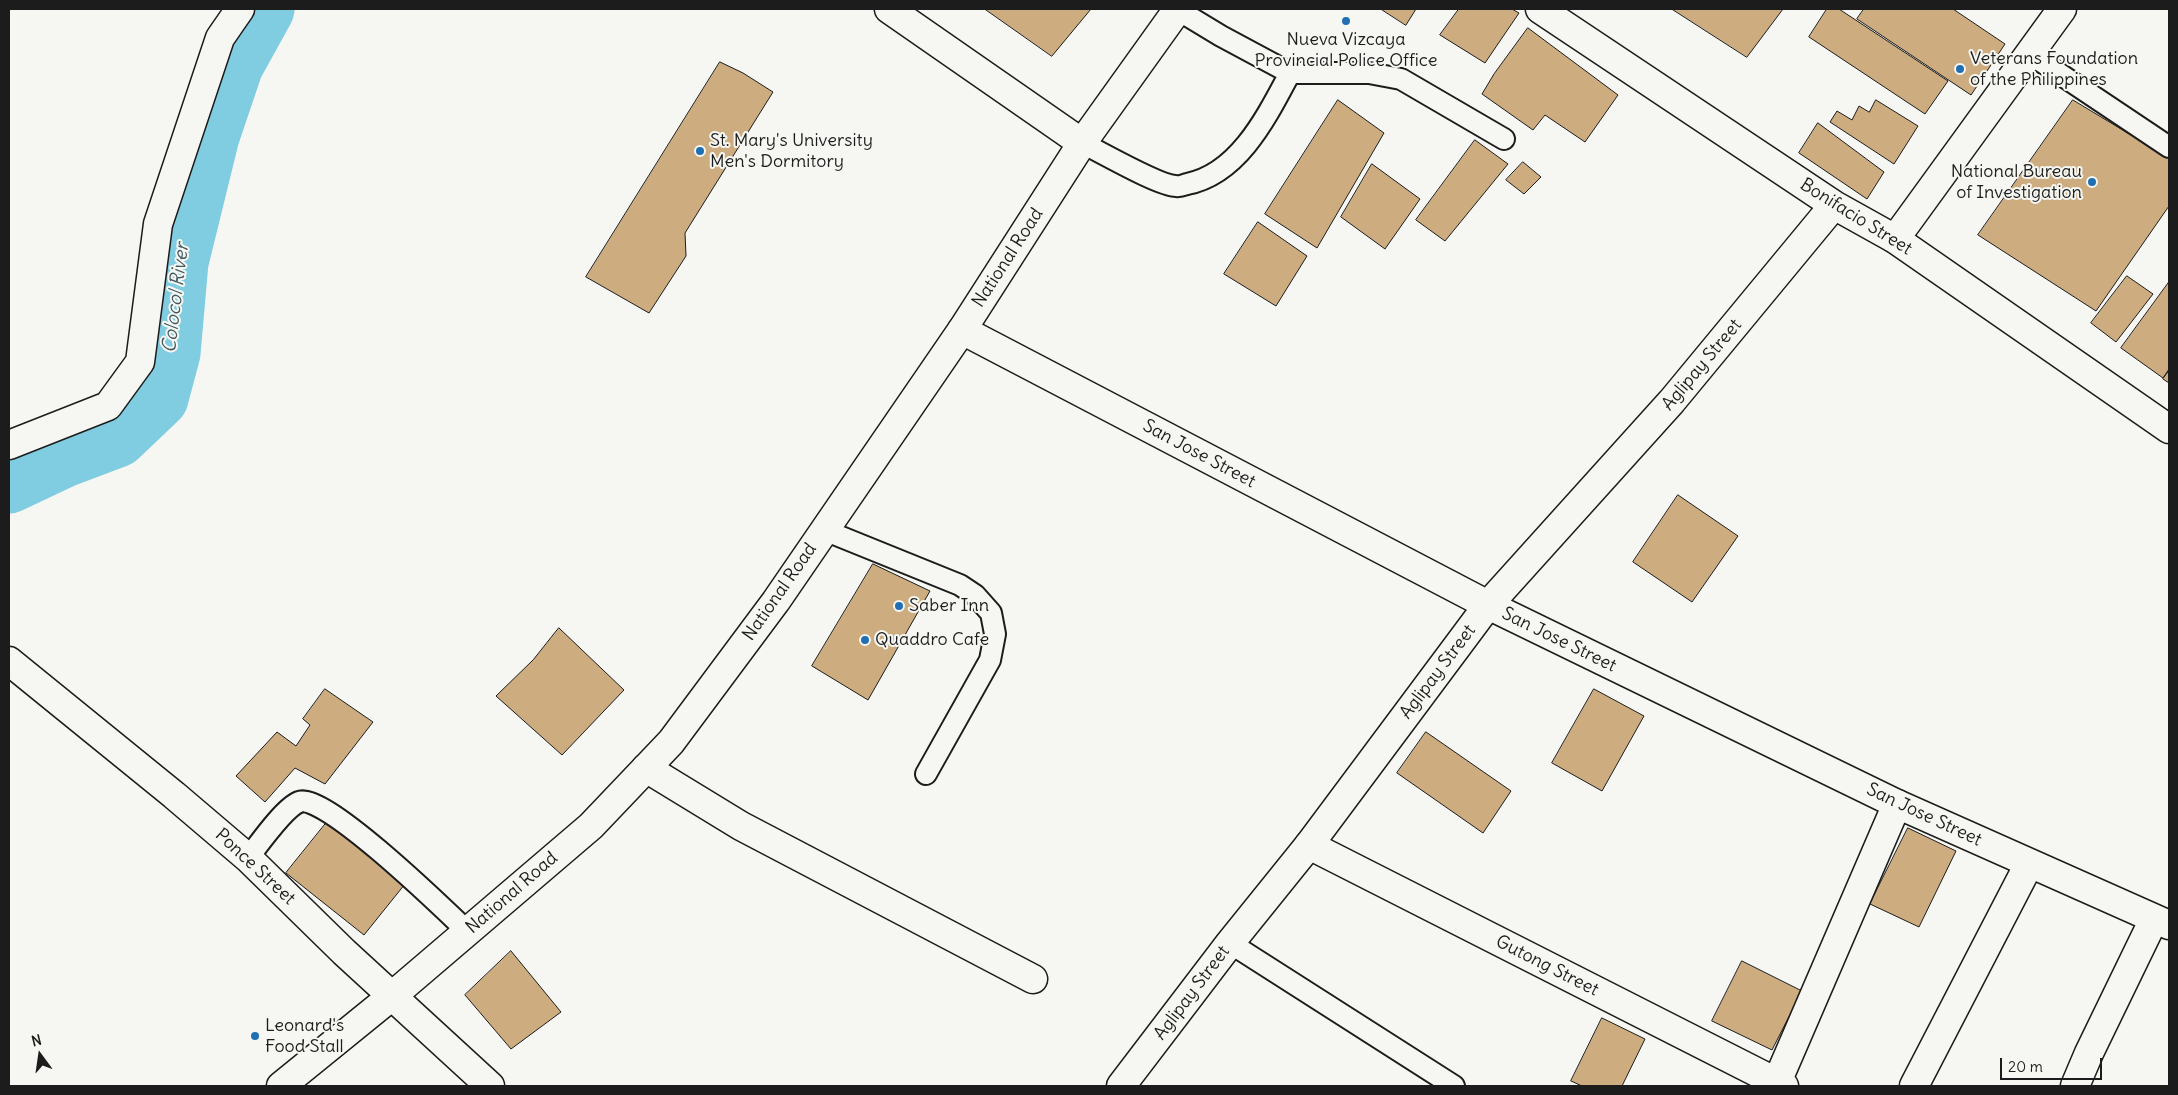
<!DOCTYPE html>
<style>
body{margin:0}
#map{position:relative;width:2178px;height:1095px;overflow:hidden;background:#f6f6f2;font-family:Delius,sans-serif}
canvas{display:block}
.frame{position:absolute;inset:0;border:10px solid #1c1c1c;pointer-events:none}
.north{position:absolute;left:15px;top:1030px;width:50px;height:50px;-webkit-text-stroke:4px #f6f6f2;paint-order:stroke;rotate:346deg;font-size:14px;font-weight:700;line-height:20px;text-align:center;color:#1c1c1c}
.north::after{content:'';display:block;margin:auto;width:18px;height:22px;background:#1c1c1c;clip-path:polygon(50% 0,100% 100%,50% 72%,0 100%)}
.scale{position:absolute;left:2000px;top:1058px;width:102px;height:22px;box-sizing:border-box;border:2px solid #1c1c1c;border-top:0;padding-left:6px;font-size:15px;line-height:18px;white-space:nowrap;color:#1c1c1c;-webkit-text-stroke:4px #f6f6f2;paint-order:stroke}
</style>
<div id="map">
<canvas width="2178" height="1095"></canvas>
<div class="frame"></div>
<div class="north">N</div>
<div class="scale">20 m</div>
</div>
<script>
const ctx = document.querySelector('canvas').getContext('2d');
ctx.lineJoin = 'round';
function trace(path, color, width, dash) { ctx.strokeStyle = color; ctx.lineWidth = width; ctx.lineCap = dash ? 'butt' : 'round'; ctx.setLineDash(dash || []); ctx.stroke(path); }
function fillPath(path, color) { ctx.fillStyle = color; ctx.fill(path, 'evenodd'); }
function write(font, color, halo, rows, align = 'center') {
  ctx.font = font + ' Delius,sans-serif'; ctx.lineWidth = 4; ctx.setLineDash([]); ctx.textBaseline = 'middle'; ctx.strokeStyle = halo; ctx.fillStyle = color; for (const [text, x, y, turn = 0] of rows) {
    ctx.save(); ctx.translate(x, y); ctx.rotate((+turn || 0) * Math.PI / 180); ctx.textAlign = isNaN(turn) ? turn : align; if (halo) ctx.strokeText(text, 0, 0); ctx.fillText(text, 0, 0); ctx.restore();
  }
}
const river = new Path2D(`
 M9,483L64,457L117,437L158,398L170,353L178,262L209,136L233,65L264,9`);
const building = new Path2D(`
 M985,9H1091L1052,56Z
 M1381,9H1416L1406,25Z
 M1459,9H1512L1519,13L1485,63L1440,35Z
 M1672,9H1783L1747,57Z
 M1827,9H1839L1948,81L1925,114L1809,37Z
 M1864,9H1953L2005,44L1971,95L1857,19Z
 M1528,28L1618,95L1585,142L1545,115L1533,130L1482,94L1494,74Z
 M720,62L743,73L773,92L685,233L686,256L649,313L586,277Z
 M1338,100L1384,133L1317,248L1265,214Z
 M1876,100L1918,126L1894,164L1830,122L1837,111L1852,120L1859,106L1869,112Z
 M2073,100L2169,158V206L2096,311L1978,235Z
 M1818,123L1884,172L1867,199L1799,153Z
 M1475,140L1508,164L1445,241L1416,220Z
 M1523,162L1541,177L1524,194L1506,180Z
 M1372,164L1420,199L1385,249L1341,217Z
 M1258,222L1307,256L1276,306L1224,274Z
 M2127,276L2153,294L2116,342L2091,323Z
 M2169,282V369L2163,378L2121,348Z
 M2169,371V383L2163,379Z
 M1678,495L1738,536L1692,602L1633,562Z
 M873,564L930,591L868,700L812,666Z
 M559,628L624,690L562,755L496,696L533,660Z
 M325,689L373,722L325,784L295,768L265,802L236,776L277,732L296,746L310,725L303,719Z
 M1594,689L1644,716L1602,791L1552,763Z
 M1426,732L1511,791L1483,833L1397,773Z
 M327,822L405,884L364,935L286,873Z
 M1908,828L1956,851L1919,927L1870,904Z
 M511,951L561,1012L511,1049L465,995Z
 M1742,961L1802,991L1772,1050L1712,1021Z
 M1602,1018L1645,1039L1622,1086H1582L1571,1081Z`);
const service = new Path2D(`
 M1178,10L1221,36L1290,73H1369L1401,79L1504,139
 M2030,54L2169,147
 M1082,143C1101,152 1159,186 1176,186C1179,187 1184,185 1187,184C1239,174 1267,116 1290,73
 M824,530L960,585L975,595L991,613L995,634L990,660L926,774
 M248,858C259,844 284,808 299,802C323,791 446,911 468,932
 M1230,943L1454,1086`);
const minor = new Path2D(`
 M889,9L1082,143
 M1895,239L2062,9
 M9,445L108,406L140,362L158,224L220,38L240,9
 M646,768L741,826L1033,979
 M1309,845L1784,1086
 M1777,1082L1897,804
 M1914,1086L2029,864
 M2075,1086L2089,1053L2154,919`);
const tertiary = new Path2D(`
 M1540,9L1834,205L1895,239L2169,429
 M962,330L1488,605L1897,804L2169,925
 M9,661L174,795L248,858L344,952L490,1086
 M1121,1086L1230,943L1309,845L1488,605L1672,401L1834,205`);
const secondary = new Path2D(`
 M281,1086L392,996L591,826L671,742L776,601L962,330L1082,143L1178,9`);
const markers = [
 [1346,21,5,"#1f6fb2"],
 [1960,69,5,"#1f6fb2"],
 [700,151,5,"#1f6fb2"],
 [2092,182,5,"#1f6fb2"],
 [899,606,5,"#1f6fb2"],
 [865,640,5,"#1f6fb2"],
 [255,1036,5,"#1f6fb2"]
];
const poiNames = [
 ["Nueva Vizcaya",1346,40,"center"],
 ["Provincial Police Office",1346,61,"center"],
 ["Veterans Foundation",1970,59],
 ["of the Philippines",1970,80],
 ["St. Mary's University",710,141],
 ["Men's Dormitory",710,162],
 ["National Bureau",2082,172,"right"],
 ["of Investigation",2082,193,"right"],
 ["Saber Inn",909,606],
 ["Quaddro Cafe",875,640],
 ["Leonard's",265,1026],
 ["Food Stall",265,1047]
];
const streetNames = [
 ["Bonifacio Street",1856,217,32],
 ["National Road",1008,258,-57],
 ["Aglipay Street",1702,365,-50],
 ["San Jose Street",1199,454,28],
 ["National Road",780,592,-55],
 ["San Jose Street",1559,640,26],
 ["Aglipay Street",1438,672,-53],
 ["San Jose Street",1924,815,25],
 ["Ponce Street",255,867,43],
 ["National Road",512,893,-41],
 ["Gutong Street",1547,966,27],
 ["Aglipay Street",1192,993,-53]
];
const waterNames = [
 ["Colocol River",176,298,-83]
];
trace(river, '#80cce0', 61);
fillPath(building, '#cdac80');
trace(building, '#1c1c1c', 1);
trace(service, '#1c1c1c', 24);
trace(minor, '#1c1c1c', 31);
trace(tertiary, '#1c1c1c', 31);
trace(secondary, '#1c1c1c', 31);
trace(service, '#f6f6f2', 20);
trace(minor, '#f6f6f2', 28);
trace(tertiary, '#f6f6f2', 28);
trace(secondary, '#f6f6f2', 28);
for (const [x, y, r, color] of markers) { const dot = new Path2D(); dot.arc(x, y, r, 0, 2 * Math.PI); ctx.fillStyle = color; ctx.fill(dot); trace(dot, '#f6f6f2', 2); }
write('18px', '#1c1c1c', '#f6f6f2', poiNames, 'left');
write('18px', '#1c1c1c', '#f6f6f2', streetNames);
write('italic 19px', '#3f5a61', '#f6f6f2', waterNames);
</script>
